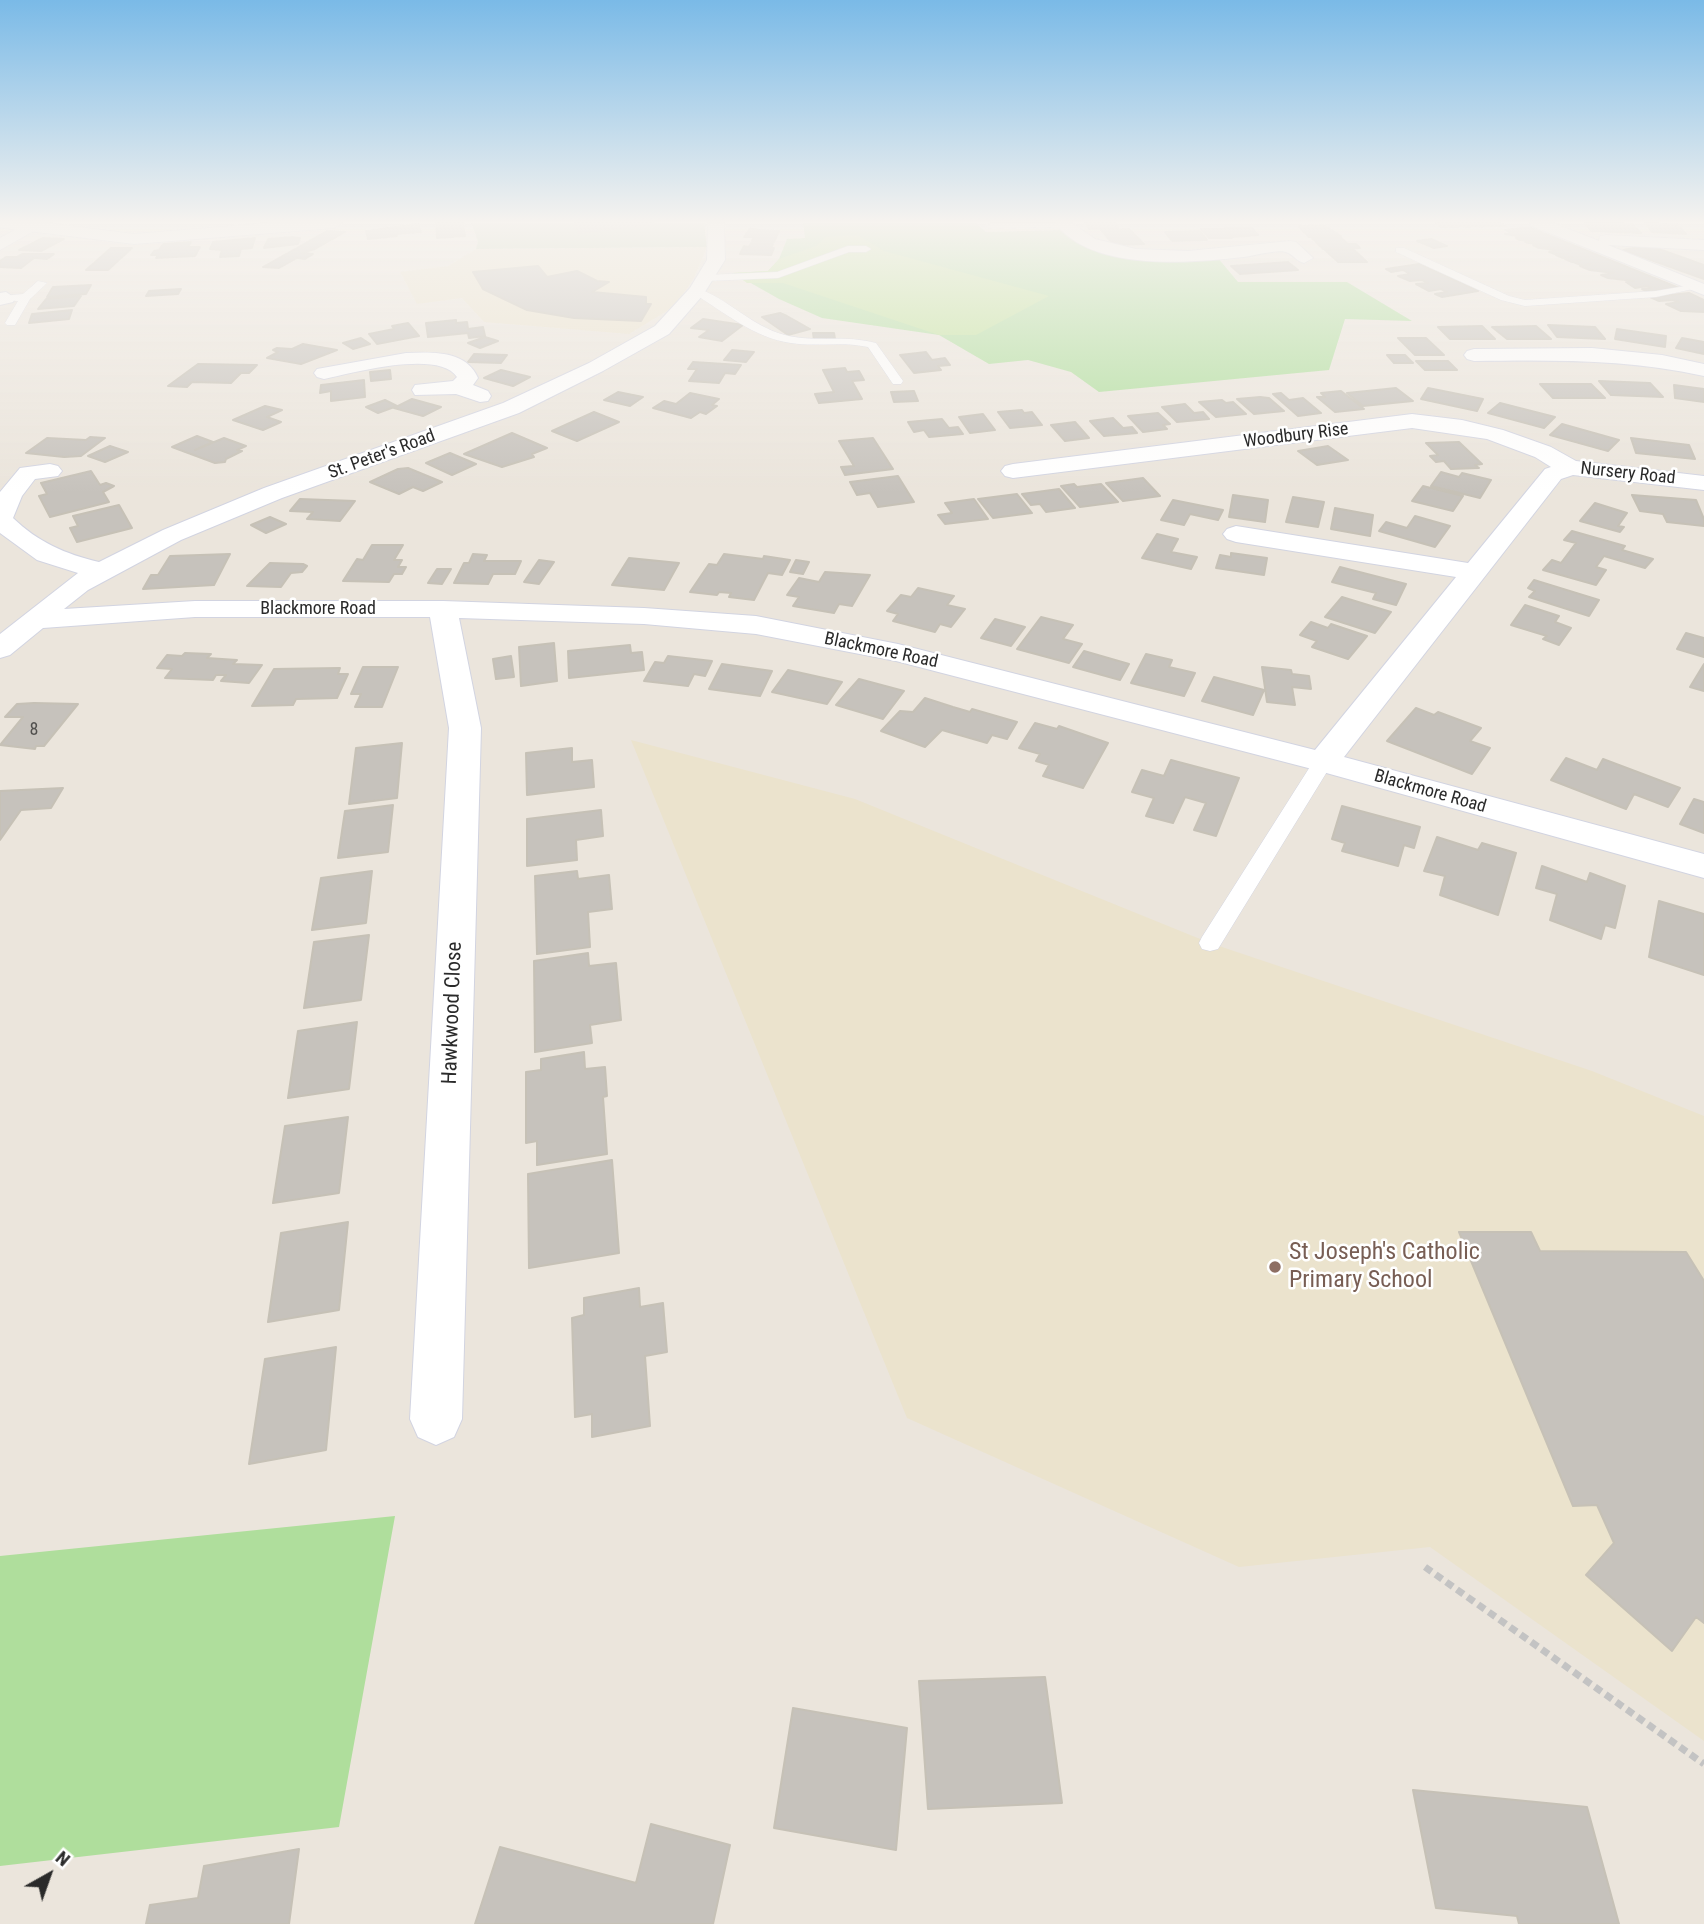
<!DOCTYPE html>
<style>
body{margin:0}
#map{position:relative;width:1704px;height:1924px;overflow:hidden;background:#ebe5dc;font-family:"Roboto Condensed",sans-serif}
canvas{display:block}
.north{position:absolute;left:14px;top:1840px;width:70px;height:70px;-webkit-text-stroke:5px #fff;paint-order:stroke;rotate:40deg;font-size:19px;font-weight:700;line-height:28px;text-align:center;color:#2a2a2a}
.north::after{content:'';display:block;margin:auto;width:24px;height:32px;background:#2a2a2a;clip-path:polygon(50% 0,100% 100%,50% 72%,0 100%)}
</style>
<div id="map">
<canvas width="1704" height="1924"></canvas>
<div class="north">N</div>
</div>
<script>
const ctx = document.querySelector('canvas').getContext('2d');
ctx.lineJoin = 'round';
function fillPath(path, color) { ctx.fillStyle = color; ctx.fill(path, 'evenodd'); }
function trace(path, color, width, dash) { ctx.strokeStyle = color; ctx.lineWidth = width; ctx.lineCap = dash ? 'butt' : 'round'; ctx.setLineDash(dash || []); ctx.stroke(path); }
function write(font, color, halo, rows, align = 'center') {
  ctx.font = font + ' "Roboto Condensed",sans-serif'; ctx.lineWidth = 5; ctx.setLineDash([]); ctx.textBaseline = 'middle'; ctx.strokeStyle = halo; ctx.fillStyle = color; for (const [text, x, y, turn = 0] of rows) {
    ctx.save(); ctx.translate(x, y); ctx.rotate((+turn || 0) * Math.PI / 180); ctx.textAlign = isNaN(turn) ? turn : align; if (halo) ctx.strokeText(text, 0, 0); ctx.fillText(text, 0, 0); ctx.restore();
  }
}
const education = new Path2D(`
 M707,247L694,278L675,306L629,334L484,322L462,298L417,304L400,272L448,266L476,249Z
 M631,740L855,799L1210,943L1592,1071L1704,1116V1741L1430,1547L1239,1567L907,1418Z`);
const green = new Path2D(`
 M803,223H976L986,232L1060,230L1086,246L1218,258L1238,282H1347L1412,321L1345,319L1329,370L1099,392L1071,372L1028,360L989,364L939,335L822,318L779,299L733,273L768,271L779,259L787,239L805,238Z
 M395,1516L339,1827L0,1866V1556Z`);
const cemetery = new Path2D(`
 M471,223H704L707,247L476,249L478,241Z`);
const pitch = new Path2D(`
 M857,235L884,251L1049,296L976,335H939L783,283H747L733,273L768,271L779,259L816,246L826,237Z`);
const building = new Path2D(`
 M436,223H463L465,236L437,238Z
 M575,223H653L654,224L579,233Z
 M1085,223H1115L1118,228L1089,229Z
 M1436,223H1500L1505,226L1441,227Z
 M1585,223L1632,224L1641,233L1591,231Z
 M1645,223L1678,225L1686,234L1652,232Z
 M418,224L421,232L396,234L397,236L368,239L366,231Z
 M1324,225L1341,236L1309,237L1298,226Z
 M750,228L759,230L779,231L774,242L752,241L754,237H744Z
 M1225,228H1252L1258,235L1233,237Z
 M1521,228H1531L1679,288L1648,292L1642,289L1651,288L1647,286L1635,288L1626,282L1634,281L1608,278L1601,275L1614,273L1590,270L1580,266L1590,264L1581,265L1573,262L1581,260L1572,262L1565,259L1572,257L1563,258L1556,255L1564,254H1555L1549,252L1556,251L1554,250L1541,248L1549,247L1539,248L1533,245L1541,244L1529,243L1525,242L1533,241L1520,240L1516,238L1523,237L1505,234L1512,233L1505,230Z
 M1129,229L1144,244L1114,245L1101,230Z
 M1201,229H1224L1232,238H1209Z
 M327,231L345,232L315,249L302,253L313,254L305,259L297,258L279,268L263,267Z
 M1200,231L1207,240L1172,241L1165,232Z
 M292,237L300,238L298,244L264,248L268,239Z
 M1340,237L1348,244H1356L1360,248L1323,249L1312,238Z
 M43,238L64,239L41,251L19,250Z
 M255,238L252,248L241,249L239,256L220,257L222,250L210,249L213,242Z
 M1431,239L1447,246L1434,248L1417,241Z
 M191,242L188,247H200L195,256L156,258L158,255H151L154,251L159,250L163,244Z
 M751,243L773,244L771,248H774L771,255L740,254L744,246L749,247Z
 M1648,245L1704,265V279L1623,250Z
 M111,248H132L108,270H86Z
 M1353,249L1367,262H1338L1325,250Z
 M22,254H54L47,259L34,258L21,268L0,267V261L6,257H17Z
 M1288,262L1298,270L1240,274L1231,266Z
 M1419,264L1478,291L1442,297L1435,294L1447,292L1441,289L1429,291L1416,284L1428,283L1422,280L1410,281L1398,276L1410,274L1403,270L1391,272L1386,269Z
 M538,266L547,277L577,271L597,281L609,282L592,292L646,297V304H651L641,321L574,318L527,310L483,289L473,272Z
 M91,285L86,294L47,297L53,287Z
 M181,289L178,294L146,296L149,291Z
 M1689,293L1704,300V312L1681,311L1666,304L1679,302L1673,300L1659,301L1650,297Z
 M81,296L74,306L38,309L46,299Z
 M72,310L69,319L29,323L32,314Z
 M780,313L787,316L810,329L788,335L762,317Z
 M703,319L743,325L722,341L699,337L709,330L691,328Z
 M456,320V323L467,322L468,329L483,327L485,336L469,338L468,333L428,337L426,323Z
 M408,323L419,336L377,344L369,334L394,329L392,326Z
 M1548,325L1595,327L1605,339L1557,337Z
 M1482,326L1495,339H1450L1438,327Z
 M1536,326L1551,339H1507L1492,327Z
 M1617,329L1666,336L1665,347L1615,339Z
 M813,333H834L835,339L814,340Z
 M485,337L498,341L480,348L468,343Z
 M361,338L370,344L353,349L343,343Z
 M1398,338H1426L1444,355H1415Z
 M1682,338L1704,342V354L1676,348Z
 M303,344L337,350L301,364L267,358L278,352L273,350L277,348L292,349Z
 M732,350L754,352L746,362L724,360Z
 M926,352L932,360L945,358L950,365L938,366L941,370L914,373L900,355Z
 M474,354L507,355L501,363L468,362Z
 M1387,355H1405L1413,363H1394Z
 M1416,361H1448L1457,370H1425Z
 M693,362L741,365L735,374L725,373L719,383L689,381L697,369H688Z
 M198,364L257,365L249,373H241L231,383L192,382L187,387L168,386Z
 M845,368L847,372L859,371L864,380L852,381L862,399L819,403L815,394L834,392L823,370Z
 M390,370L391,379L371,381L370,372Z
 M501,370L530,377L513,386L484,378Z
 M364,380L365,397L331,401V391L320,393L321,385Z
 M1599,381L1650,383L1663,397L1611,395Z
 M1540,384H1591L1605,398H1553Z
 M1674,385L1704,389V402L1675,398Z
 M1396,388L1413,401L1363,406L1347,393Z
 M1428,388L1483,399L1477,411L1421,399Z
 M914,391L918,401L894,402L891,392Z
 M1341,391L1364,409L1335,412L1317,397H1325L1321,393Z
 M618,392L643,397L630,406L604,400Z
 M690,393L719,399L712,405L717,406L706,414L700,412L691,418L653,408L664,401L676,404Z
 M1281,393L1289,400L1303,398L1321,413L1298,416L1273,394Z
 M1260,397L1269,398L1284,411L1254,414L1237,399Z
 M412,399L441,407L423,416L394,408Z
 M385,400L397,406L378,413L366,407Z
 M1222,400L1226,403L1233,402L1246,414L1216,417L1199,402Z
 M1500,403L1555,417L1544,428L1488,413Z
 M1185,404L1194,413L1203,412L1209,419L1177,422L1162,407Z
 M265,406L282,410L267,417L281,422L263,430L233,420Z
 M1022,410L1024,413L1032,412L1042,425L1010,428L998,412Z
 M594,412L619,422L577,441L552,431Z
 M1158,413L1170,424L1163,425L1167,429L1143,432L1128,416Z
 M983,414L995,430L970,433L959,417Z
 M1113,418L1123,428L1132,427L1137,433L1104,436L1090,421Z
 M942,419L949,428L958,427L963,434L929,437L924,430L914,432L908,422Z
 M1075,422L1089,438L1065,441L1051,425Z
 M1562,424L1619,440L1608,451L1550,435Z
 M512,433L547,448L532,454L534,457L502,467L464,454Z
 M197,436L213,442L195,450L224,438L246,446L237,450L242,451L226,459L225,462L215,463L172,447Z
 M90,437L105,438L81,456L64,457L26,453L47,438L86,440Z
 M873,438L893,469L845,475L841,467L854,466L839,441Z
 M1631,438L1689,445L1695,459L1636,453Z
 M1459,442L1482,464L1475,465L1479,468L1451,469L1444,461L1436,462L1430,456L1438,455L1426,443Z
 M110,446L128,452L105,462L88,456Z
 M1328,446L1348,460L1317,465L1298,451Z
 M450,453L476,464L452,475L426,463Z
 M408,468L442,482L423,491L413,487L399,494L370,482L398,469Z
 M91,471L100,485L106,483L114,486L103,492L109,502L50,517L39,496L47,494L41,483Z
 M1441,472L1459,477L1462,473L1491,480L1480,498L1431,486Z
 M898,476L914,502L878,507L870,493L857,495L850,482Z
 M1143,478L1160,496L1123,501L1106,483Z
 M1074,484L1077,487L1101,484L1118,502L1080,507L1061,486Z
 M1423,486L1463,496L1453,511L1412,501Z
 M1059,489L1075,508L1046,512L1040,504L1031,505L1022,494Z
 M1017,494L1032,513L993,518L978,499Z
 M1233,495L1268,500L1265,522L1229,517Z
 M1632,495L1696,500L1704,519V526L1667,522L1663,514L1640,511Z
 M1293,497L1324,502L1318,527L1286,522Z
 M300,499L355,501L340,521L307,519L313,512L290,511Z
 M974,499L988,519L945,524L938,515L952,513L945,503Z
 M1173,500L1223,510L1218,520L1190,514L1184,525L1161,520Z
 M1595,503L1627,513L1618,526L1624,527L1620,532L1580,521Z
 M119,505L132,528L77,542L70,528L78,526L73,516Z
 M1335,508L1373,515L1370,536L1331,529Z
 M1415,516L1450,526L1435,547L1379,531L1386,522L1407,528Z
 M270,517L286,524L266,533L251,525Z
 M1572,531L1625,546L1622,550L1653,559L1645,568L1604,556L1596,567L1606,570L1596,585L1543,570L1552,560L1561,563L1576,543L1564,540Z
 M1157,534L1178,539L1171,552L1197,557L1191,569L1142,558Z
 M372,545H403L394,560H402L398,567H406L402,574H394L389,582L343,581L357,559L363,560Z
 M1231,553L1267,558L1264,575L1216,568L1220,555L1231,557Z
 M230,554L214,585L143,589L151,575H158L170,556Z
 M473,554L487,555L484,561H521L515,574H493L488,584L454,583L464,563H469Z
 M724,554L763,559L764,556L790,560L782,575L768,573L754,600L729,597L731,593L719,592L717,595L690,592L709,564L717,565Z
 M629,558L679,563L664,590L612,585Z
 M539,560L554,562L539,584L524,582Z
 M796,560L809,562L803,574L790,572Z
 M270,563L303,564L307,566L302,572L291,573L281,587L247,586Z
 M1340,567L1406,584L1396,605L1373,599L1376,593L1332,582Z
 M437,569H451L442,584L428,583Z
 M825,572L870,575L852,606L839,604L834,613L793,606L799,597L787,595L799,578L819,582Z
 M1534,580L1599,600L1589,616L1529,597L1535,591L1528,588Z
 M918,588L954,596L947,605L965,609L951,627L940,624L935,632L893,621L898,614L887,611L901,595L911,597Z
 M1342,597L1391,612L1375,633L1325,617Z
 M1525,605L1559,616L1555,622L1571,628L1559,645L1543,639L1547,636L1511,625Z
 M1041,617L1073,625L1063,639L1082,644L1069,663L1017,649Z
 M995,619L1025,627L1011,646L981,638Z
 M1311,622L1328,628L1331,624L1367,636L1348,659L1312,647L1317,641L1300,635Z
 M1686,633L1704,638V657L1677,649Z
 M554,643L557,681L521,686L519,647Z
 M630,645L631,653L642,652L644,670L569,678L568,651Z
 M1084,651L1129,664L1120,680L1073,667Z
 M185,653L211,654L207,658L237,660L233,664L262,665L249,683L221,681L226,675H216L213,680L165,678L172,669L157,668L167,655L182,656Z
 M1146,654L1172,660L1169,667L1195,673L1184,696L1131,683Z
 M511,656L514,677L496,679L493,659Z
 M668,656L712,661L705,676L694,674L688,686L644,681L655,662L664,663Z
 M722,664L772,671L760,696L709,689Z
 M1704,664V691L1690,687Z
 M363,667H398L382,707H355L361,694H351Z
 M1262,667L1291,670L1292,674L1309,676L1311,689L1292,687L1295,705L1267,702Z
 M340,668L338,674H348L337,698L296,699L293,705L252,706L274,669Z
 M788,670L842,682L827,704L772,692Z
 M1214,677L1264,690L1253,715L1202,701Z
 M859,679L904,691L883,719L836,705Z
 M925,698L953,707L970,712L972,709L1017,722L1007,739L992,735L987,743L942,730L925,747L881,731L900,711L913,712Z
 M17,704L34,703L78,704L44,746H36L35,749L0,745L23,717H5Z
 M1416,708L1434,715L1438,712L1481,728L1470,741L1490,748L1472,774L1387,741Z
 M1035,723L1057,729L1059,726L1108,743L1083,788L1043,776L1049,765L1036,761L1040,754L1019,748Z
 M402,743L397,798L349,804L356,748Z
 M572,748V762L592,760L594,787L527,795L526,753Z
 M1566,758L1597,770L1603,759L1680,788L1668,807L1634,794L1626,809L1551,780Z
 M1171,760L1239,778L1216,836L1194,830L1206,803L1185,797L1173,823L1146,816L1154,798L1132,792L1142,770L1164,776Z
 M63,788L51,808L21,810L0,840V791Z
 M1694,799L1704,802V833L1680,824Z
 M393,805L388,852L338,858L345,811Z
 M1342,806L1420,827L1414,848L1404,845L1398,866L1342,851L1345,843L1332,839Z
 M601,810L603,836L576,840L577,860L527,866V819Z
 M1437,837L1478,850L1482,843L1516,853L1498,915L1440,895L1445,876L1424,871Z
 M1542,866L1587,882L1590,873L1625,886L1615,928L1605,925L1601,939L1550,920L1557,894L1536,888Z
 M372,871L366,923L312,930L321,878Z
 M577,871L578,879L609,875L612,909L588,912L590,947L537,954L535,876Z
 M1659,901L1704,914V975L1649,957Z
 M369,935L361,1000L304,1008L314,942Z
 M588,953L589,966L616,963L621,1020L590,1025L592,1043L535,1052L534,961Z
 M357,1022L349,1089L288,1098L298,1031Z
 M584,1052L585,1069L605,1067L607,1096L603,1097L607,1154L537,1165V1141L526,1143V1072L541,1070V1059Z
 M348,1117L339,1193L273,1203L285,1126Z
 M612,1160L619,1253L529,1268L528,1174Z
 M348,1222L339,1310L268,1322L281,1233Z
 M1459,1232H1531L1540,1251L1686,1252L1704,1281V1623L1696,1617L1672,1651L1586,1575L1614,1543L1597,1505L1573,1506Z
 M639,1288L640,1307L663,1303L667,1352L645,1356L650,1426L592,1437V1414L575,1417L572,1318L584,1315V1298Z
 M336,1347L326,1450L249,1464L265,1359Z
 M1045,1677L1062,1803L928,1809L919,1681Z
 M793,1708L907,1728L896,1850L774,1828Z
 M1413,1790L1587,1807L1619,1924H1519L1517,1916L1436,1908Z
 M651,1824L730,1845L713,1924H475L500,1847L636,1883Z
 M299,1849L289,1924H146L150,1905L198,1898L204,1866Z`);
const path = new Path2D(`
 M1425,1567L1704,1764`);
const service = new Path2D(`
 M991,223H1067L1068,224L1063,227L988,228L986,226Z
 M848,246H866L871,249L866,252H849L778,278L705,281L700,278L705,275L777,272Z
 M1396,248H1404L1509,296L1525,300L1656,291L1697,284L1702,287L1656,297L1525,306L1501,300L1396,252Z
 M38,281L47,283L30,299L15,325H7L5,323L18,301L2,300V296L23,294Z
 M697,288C726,298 749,323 778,333C809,344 844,334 876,343L903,381L901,384H893L868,347C842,341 816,347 791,343C754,338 724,312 693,293V289Z
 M1323,756L1333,762L1218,949L1210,951L1202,949L1199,943L1202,937L1313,762Z`);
const minor = new Path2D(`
 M0,223H46L134,234L270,223H342L334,228L134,244L4,228L0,227Z
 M708,223H724L725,260L703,295L669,334L603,371L519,413L282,498L181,540L88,590L64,609L195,601H443L644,608L756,616L898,644L1315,750L1456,577L1236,542L1227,539L1223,534L1227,529L1236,526L1468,563L1545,469L1551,467L1535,457L1487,439L1412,428L1013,478L1005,476L1001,471L1005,466L1013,464L1412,414L1462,420L1503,430L1551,447L1576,461L1704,476V490L1573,475L1561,479L1344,757L1704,854V878L1312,769L896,661L756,634L644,624L459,618L481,728L462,1419L454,1437L436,1445L418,1437L410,1419L449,728L430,617H195L43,628L10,655L0,658V634L78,573L37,560L0,533V492L20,468L50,464L58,466L62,471L58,476L35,479L22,496L13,518C38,542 65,554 99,562L163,530L264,488L503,403L589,363L655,326L690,288L707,260Z
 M1055,223H1072L1095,239L1136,249L1188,251L1290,241L1296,242L1313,258L1304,263C1296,261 1293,254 1286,252C1279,249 1252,256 1244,257C1189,263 1092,272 1055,223Z
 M1530,223H1553L1599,241L1600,236L1606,235L1704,240V250L1608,245L1704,284V295L1532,226Z
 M6,292L15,298L13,302L0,305V293Z
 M1592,348L1662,355L1704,364V376C1625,359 1554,360 1474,361L1467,359L1464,355L1467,351L1474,349Z
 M406,353C432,352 466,350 478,378L473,385L488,391L491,396L488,401L480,402L456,394L415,395L412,390L415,385L453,381L457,377C439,349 352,373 324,379L317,377L314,373L317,369Z`);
const secondary = new Path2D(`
 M28,223H48L0,250V238Z`);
const markers = [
 [1275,1267,7,"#8d6e63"]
];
const farStreetnames = [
 ["Woodbury Rise",1296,436,-7],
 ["St. Peter's Road",382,455,-20],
 ["Nursery Road",1628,474,6],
 ["Blackmore Road",318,609],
 ["Blackmore Road",881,651,12],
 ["Blackmore Road",1430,792,16]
];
const numberNames = [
 ["8",34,730]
];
const streetNames = [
 ["Hawkwood Close",453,1013,-88]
];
const nearEducationnames = [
 ["St Joseph's Catholic",1289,1253],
 ["Primary School",1289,1281]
];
fillPath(education, '#ebe3cd');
fillPath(green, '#afde9c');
fillPath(cemetery, '#c2d3b5');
fillPath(pitch, '#c0e499');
fillPath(building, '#c6c2bc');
trace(building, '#c6c1b6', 2);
trace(service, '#d2d4e1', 1);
trace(minor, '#d2d4e1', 2);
trace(secondary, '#d2d4e1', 2);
trace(path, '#c3c3c3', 7, [8, 5]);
fillPath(service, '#fff');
fillPath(minor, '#fff');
fillPath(secondary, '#fff');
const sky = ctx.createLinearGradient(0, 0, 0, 493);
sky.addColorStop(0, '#7abae7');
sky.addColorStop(0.45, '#f6f3ef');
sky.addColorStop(1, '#f6f3ef00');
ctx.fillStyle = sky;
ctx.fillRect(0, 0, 1704, 493);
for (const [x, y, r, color] of markers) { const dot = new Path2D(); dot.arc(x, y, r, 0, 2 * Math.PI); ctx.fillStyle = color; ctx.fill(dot); trace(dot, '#fff', 2.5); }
write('18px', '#2a2a2a', '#fff', farStreetnames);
write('18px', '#51504e', null, numberNames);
write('21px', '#2a2a2a', '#fff', streetNames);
write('24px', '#785e54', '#fff', nearEducationnames, 'left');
</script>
